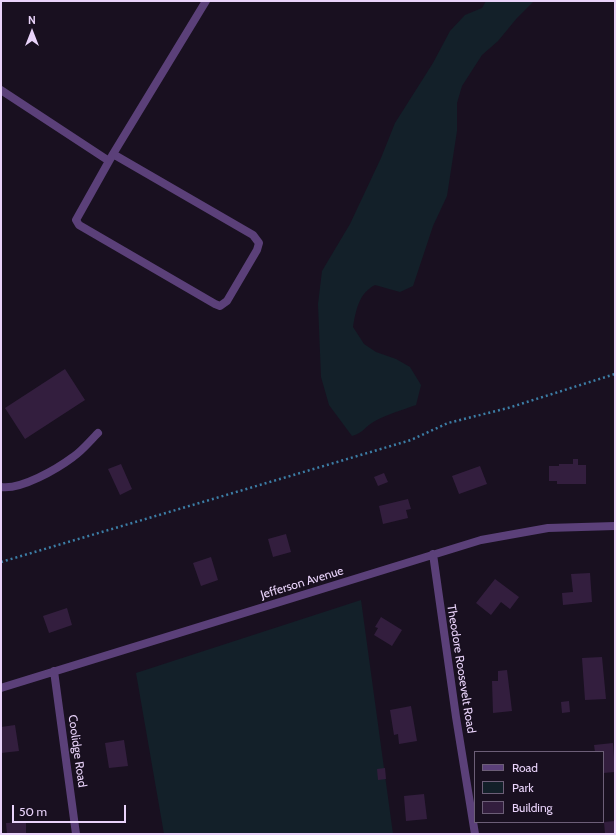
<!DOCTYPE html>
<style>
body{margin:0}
#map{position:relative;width:616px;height:835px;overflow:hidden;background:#191020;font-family:Cabin,sans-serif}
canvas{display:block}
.frame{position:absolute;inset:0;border:2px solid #e9d3fa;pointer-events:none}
.legend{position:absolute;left:474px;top:751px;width:130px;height:72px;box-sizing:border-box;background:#191020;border:1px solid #6c5e77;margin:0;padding:5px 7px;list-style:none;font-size:12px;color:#e9d3fa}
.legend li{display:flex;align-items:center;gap:8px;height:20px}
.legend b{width:20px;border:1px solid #6c5e77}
.north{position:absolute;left:12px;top:12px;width:40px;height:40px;-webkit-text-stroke:3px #191020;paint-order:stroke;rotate:0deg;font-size:11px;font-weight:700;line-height:16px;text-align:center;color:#e9d3fa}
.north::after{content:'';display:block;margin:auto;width:14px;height:18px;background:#e9d3fa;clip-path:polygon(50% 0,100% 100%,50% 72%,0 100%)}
.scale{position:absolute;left:12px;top:805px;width:114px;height:18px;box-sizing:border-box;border:2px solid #e9d3fa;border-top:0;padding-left:5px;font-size:12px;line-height:14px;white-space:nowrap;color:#e9d3fa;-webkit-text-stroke:3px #191020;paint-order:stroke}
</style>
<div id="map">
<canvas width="616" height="835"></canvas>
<div class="frame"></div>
<ul class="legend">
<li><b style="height:5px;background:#5b4079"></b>Road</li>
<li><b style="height:11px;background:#132029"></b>Park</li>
<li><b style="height:11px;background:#331e3e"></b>Building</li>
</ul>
<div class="north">N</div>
<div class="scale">50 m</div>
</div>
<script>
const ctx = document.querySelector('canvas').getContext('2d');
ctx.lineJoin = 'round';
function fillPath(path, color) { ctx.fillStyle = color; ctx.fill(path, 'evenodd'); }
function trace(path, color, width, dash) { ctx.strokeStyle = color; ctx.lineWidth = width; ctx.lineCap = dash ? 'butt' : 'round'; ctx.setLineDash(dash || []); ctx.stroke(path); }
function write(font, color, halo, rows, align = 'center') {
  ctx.font = font + ' Cabin,sans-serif'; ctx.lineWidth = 3; ctx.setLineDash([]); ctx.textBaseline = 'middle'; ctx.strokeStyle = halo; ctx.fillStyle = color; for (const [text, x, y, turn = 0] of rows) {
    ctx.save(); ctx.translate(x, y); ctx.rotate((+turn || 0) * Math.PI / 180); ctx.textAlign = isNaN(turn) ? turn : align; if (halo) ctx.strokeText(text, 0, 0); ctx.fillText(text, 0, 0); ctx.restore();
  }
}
const green = new Path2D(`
 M486,1H534L517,18L498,41L482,55L462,86L457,103V131L447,196L433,226L413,286L400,292L375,285C359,293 356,310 353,327L364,344L376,352L396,359L410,367L421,385L416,405C402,410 388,414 375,421C364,427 365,432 352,436L329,405L321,377L318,304L322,271L350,224L381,158L395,123L433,63L450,31L465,15L482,8Z
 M361,600L393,834H164L136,673Z`);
const building = new Path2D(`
 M65,369L85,400L25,439L5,408Z
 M573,459H578V465H586V484H557V481H549V466H559V464H573Z
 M121,464L132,489L120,495L108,469Z
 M480,466L487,484L459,494L452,476Z
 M384,473L388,482L378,486L374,477Z
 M408,499L411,509L406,510L408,518L383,524L379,506Z
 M286,534L291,552L273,557L268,539Z
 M211,557L218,580L201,586L193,563Z
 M590,573L592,602L563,605L562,593L573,592L571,574Z
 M495,579L519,597L510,609L501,602L491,615L476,603Z
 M67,608L72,625L49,633L43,616Z
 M381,617L402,630L392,646L374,635L378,628L375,627Z
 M602,657L606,699L585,700L582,658Z
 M507,670L512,711L493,713L492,681H498V671Z
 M569,701L570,712L562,713L561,702Z
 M411,706L417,741L399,744L398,734L394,735L390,710Z
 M15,725L19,751L1,753V727Z
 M124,740L128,766L109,768L105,743Z
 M613,743L615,772L603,773V752H595L594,745Z
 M385,768L386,779L378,780L377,769Z
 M424,794L427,819L406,821L404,796Z
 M615,821V834H605L604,822Z
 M26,822V834H7L6,823Z`);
const path = new Path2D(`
 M1,562L411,440L448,423L508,408L615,374`);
const service = new Path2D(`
 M1,90L109,161
 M113,154L253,235L259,243L257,250L227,301L220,306L215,304L79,225L76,220L113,154L206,1
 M1,487C21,490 57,469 73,457C82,451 90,441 98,433`);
const minor = new Path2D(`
 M433,554L456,717L475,834
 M54,671L76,834
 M1,688L481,540L548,528L615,526`);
const streetNames = [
 ["Jefferson Avenue",302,583,-17],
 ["Theodore Roosevelt Road",461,669,81],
 ["Coolidge Road",77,751,82]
];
fillPath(green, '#132029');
fillPath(building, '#331e3e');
trace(path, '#3c7da5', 2.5, [2, 3]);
trace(service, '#5b4079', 8);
trace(minor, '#5b4079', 8);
write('12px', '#e9d3fa', '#191020', streetNames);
</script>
